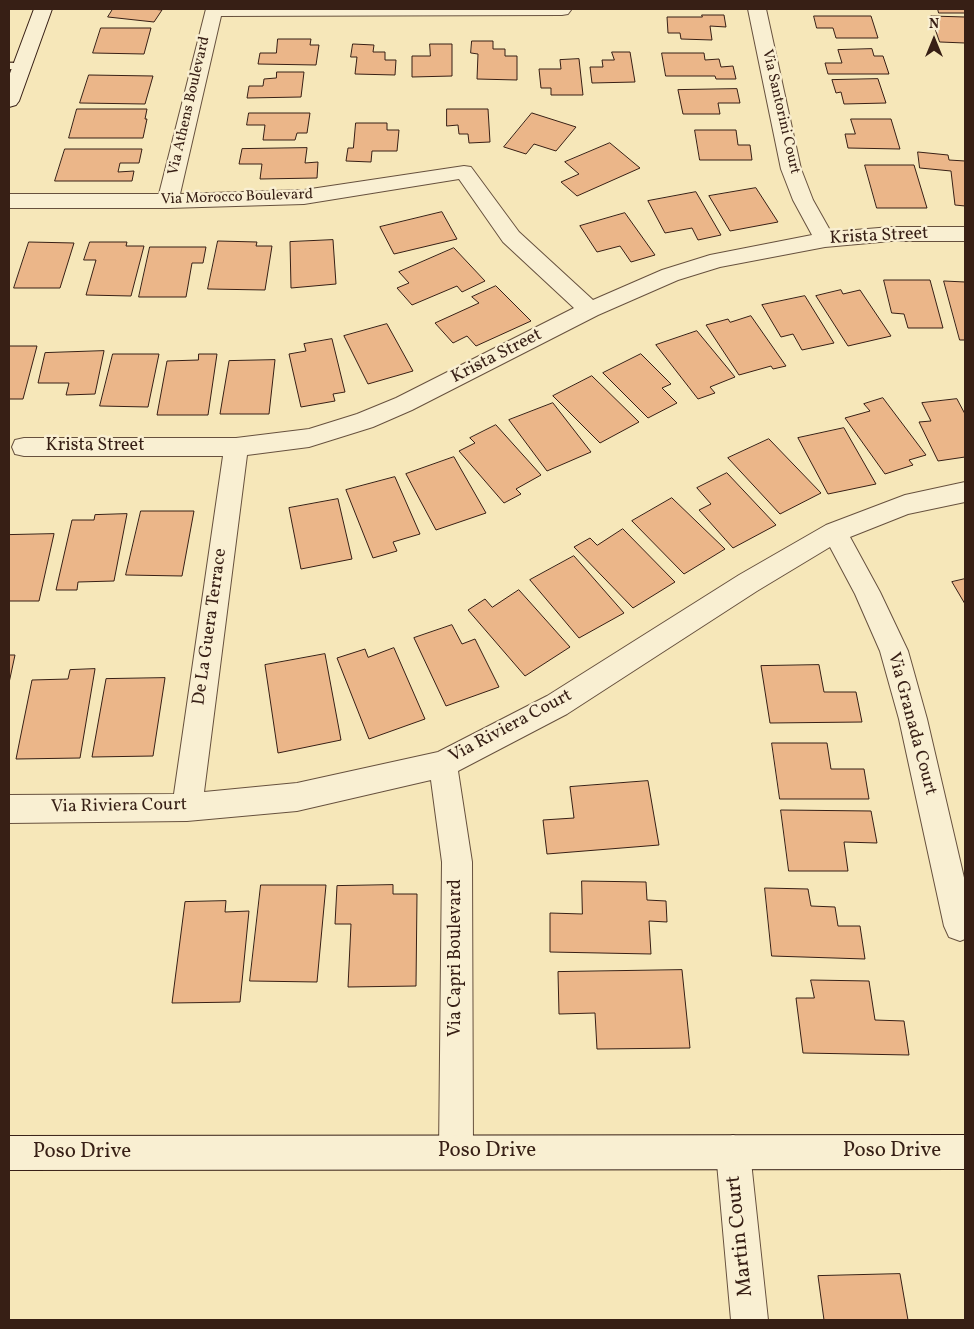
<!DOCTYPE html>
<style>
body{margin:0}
#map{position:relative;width:974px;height:1329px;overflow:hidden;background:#f6e7b9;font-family:Vollkorn,serif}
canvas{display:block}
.frame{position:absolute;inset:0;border:10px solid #371f15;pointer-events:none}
.north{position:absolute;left:909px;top:15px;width:50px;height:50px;-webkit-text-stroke:4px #f9efd2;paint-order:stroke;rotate:0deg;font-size:14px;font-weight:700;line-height:20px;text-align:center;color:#371f15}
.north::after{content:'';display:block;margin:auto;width:18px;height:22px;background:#371f15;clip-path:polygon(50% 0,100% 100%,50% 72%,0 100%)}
</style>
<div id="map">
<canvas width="974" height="1329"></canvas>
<div class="frame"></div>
<div class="north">N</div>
</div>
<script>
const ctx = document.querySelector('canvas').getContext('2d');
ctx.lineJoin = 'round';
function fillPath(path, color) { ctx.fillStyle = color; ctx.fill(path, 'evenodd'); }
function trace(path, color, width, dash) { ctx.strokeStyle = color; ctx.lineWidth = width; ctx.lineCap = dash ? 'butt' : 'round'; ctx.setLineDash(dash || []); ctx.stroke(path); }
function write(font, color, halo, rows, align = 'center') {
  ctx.font = font + ' Vollkorn,serif'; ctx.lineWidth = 5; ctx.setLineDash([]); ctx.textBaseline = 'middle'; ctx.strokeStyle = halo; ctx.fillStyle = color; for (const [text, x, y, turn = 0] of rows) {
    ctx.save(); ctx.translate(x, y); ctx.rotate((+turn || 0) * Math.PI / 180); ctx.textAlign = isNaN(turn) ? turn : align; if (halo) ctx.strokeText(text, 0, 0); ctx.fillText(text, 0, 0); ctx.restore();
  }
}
const building = new Path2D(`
 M113,9H152L162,10L154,22L108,17Z
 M938,9H965V13H939Z
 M702,15H724L726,27L710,26L712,40L681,39L680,33H668L667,17H702Z
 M814,16H871L878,38H836L833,28H817Z
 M931,16L965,17V43L940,42Z
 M101,28H151L144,54L93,53Z
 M278,39H311L310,45H319L316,65L258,64L260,53H276Z
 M472,41H493V49H505V56H517V80L477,79L478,54L471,53Z
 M353,44L374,45L373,52H385V60H396L395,75L355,74L357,57H351Z
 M430,44H452V76L412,77V56H430Z
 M872,49L874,56H883L889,74H828L825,63H842L838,50Z
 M612,52H630L635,82L592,83L590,67H603L602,60H614Z
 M662,53H704L705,60L719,59L721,67L733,66L736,79H716L715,76H666Z
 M579,59L583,95H551V88H541L539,69H561L560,60Z
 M277,72H304L301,97L247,98L249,86H263L264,79L276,78Z
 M89,75L153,76L145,104L80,103Z
 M878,79L886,103L844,104L841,92L836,93L832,80Z
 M737,89L740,103H718L720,114H683L678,90Z
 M77,109H147L145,119H147L143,138H69Z
 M447,109H488L490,142L469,143L468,134H459L458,125L447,126Z
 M249,113H310L307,133H297L295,140H263L265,125H247Z
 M532,113L576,127L556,151L534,144L526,154L504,147Z
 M851,119H891L900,149L848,148L845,134H855Z
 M356,123H387V130H399L397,151H372L371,162L346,161L348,148H353Z
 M695,130H736L738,145H750L752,160H700Z
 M610,143L640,168L577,196L561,182L579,174L565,162Z
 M307,148L305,163L318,162L317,178L260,179L262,164H239L242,149Z
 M65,149H142L139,163H120L118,172L134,171L132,181H55Z
 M918,152L948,155L949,160L965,161V206L955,205L951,171L920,168Z
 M865,165H914L927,208H877Z
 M756,188L778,222L730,231L709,196Z
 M696,192L721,235L698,240L692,228L665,233L648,201Z
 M442,212L457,239L394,254L380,227Z
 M625,213L655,255L631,262L620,246L597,252L580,226Z
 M333,240L336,284L291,288L290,242Z
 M218,241L257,242L256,246H272L265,290L208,289Z
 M29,242L74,243L60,288H14Z
 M90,242H127L126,246H144L131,296L86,295L96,260H84Z
 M150,247H206L203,263H192L186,297H139Z
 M454,248L485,281L462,292L457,286L412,305L397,288L409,283L399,272Z
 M884,280H930L943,328H908L904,314L892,313Z
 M944,281L965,282V340H960Z
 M496,286L531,321L476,346L467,336L453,343L435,323L479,303L472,297Z
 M841,290L843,294L860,290L891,336L848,346L816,296Z
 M805,296L834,343L802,350L793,334L781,337L762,305Z
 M751,316L786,366L773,369L771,366L739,375L706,325L728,319L730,322Z
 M387,324L413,371L368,384L344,336Z
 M697,331L735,377L710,387L715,393L698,399L656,345Z
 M332,339L345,392L333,394L335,401L301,407L289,354L306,351L304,344Z
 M9,346H37L23,399H9Z
 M104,351L95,394L66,395L69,383H38L45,353Z
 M113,354H159L148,407L100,406Z
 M199,354H217L208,415H157L167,361L198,360Z
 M641,354L671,384L662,388L677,403L648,418L603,373Z
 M275,360L269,414H220L229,361Z
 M592,376L639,422L600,443L553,396Z
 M883,398L926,455L909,460L913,465L885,474L845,418L870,411L864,404Z
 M957,399L965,414V457L938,461L919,422L931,421L922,403Z
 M553,403L591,452L547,471L509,420Z
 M496,425L541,475L516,489L521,494L504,503L459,451L475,443L470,438Z
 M844,428L876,484L828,494L798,438Z
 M769,439L821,493L780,514L728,458Z
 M454,457L486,513L436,530L406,474Z
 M727,473L776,525L733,548L699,510L711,504L697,488Z
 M395,477L420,534L393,542L397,551L373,558L346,490Z
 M672,498L725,549L684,574L632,521Z
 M338,499L352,559L301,569L289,508Z
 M141,511H194L182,576L126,575Z
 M127,514L114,581L78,582L77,590H56L72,520H94L95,515Z
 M623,529L675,582L633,608L574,547L590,538L597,545Z
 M54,534L39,601H9V535Z
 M574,556L624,613L579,638L530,580Z
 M965,579V604L952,582Z
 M519,590L570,647L525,676L468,610L485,599L492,607Z
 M452,625L462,644L475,639L499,687L446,706L414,638Z
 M394,648L425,719L369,739L337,658L365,649L368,657Z
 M325,654L341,740L278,753L265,665Z
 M9,655H15L9,683Z
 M819,665L824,692H856L862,722L770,723L761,666Z
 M95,669L80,758L16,759L32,680L68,679L70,670Z
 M165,678L153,756L92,757L106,679Z
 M772,743H827L831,769H864L869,799H780Z
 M648,781L659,845L547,854L543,820L574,818L570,787Z
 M781,810L871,811L877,843L844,842L848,871H789Z
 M582,881L646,882L647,900L666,901L667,922L649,921L651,954L550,952V913L582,914Z
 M261,885H326L317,982L250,981Z
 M393,885V894H417L416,986L348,987L351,924H335L337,886Z
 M765,888L808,889L811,906L835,907L838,926H860L865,959L772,956Z
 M226,901L225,912L249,911L240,1002L172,1003L185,902Z
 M682,970L690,1048L597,1049L595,1013L559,1014L558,972Z
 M811,980L869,981L875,1020L904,1021L909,1055L803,1053L796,998H814Z
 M900,1274L908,1320H824L818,1276Z`);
const service = new Path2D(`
 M9,63H22L28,66L22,69H9Z`);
const minor = new Path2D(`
 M206,9L571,10L568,14L562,15L221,16L180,194L304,190L464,166L471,167L519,232L593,300L662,270L710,255L812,235L793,200L781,169L748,9H766L801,169L813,200L831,232L891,227H965V241H891L825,247L720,267L678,280L598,315L412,410L373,427L309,447L247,455L204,792L297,783L438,752L547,696L739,575L826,525L905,495L965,482V502L908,514L850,537L880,592L908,651L927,719L965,882V939L960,941L949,937L944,926L899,719L880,651L855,594L830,547L757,591L567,714L458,771L472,862L473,1152L468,1164L456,1169L444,1164L439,1152L442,862L431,780L297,811L187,821L9,823V795L174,794L223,456H24L15,454L12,447L15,440L24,438H236L309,429L357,414L396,398L574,308L503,242L459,179L304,204L168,208H9V194H159Z
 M733,1135L745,1140L750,1152L768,1320H731L716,1152L721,1140Z`);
const secondary = new Path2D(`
 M34,9H52L19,101L16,105L9,107V76Z
 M965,1135V1169L9,1170V1136Z`);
const farStreetnames = [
 ["Via Athens Boulevard",190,106,-77],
 ["Via Santorini Court",780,112,77],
 ["Via Morocco Boulevard",237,198,-2]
];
const streetNames = [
 ["Krista Street",879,237,-3],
 ["Krista Street",497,357,-27],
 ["Krista Street",95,447],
 ["De La Guera Terrace",211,627,-82],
 ["Via Granada Court",911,724,75],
 ["Via Riviera Court",511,727,-28],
 ["Via Riviera Court",119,807,-1],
 ["Via Capri Boulevard",457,958,-90]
];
const nearStreetnames = [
 ["Poso Drive",487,1152],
 ["Poso Drive",892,1152],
 ["Poso Drive",82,1153],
 ["Martin Court",741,1236,-96]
];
fillPath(building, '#ebb689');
trace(building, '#371f15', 1);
trace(service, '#67513e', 3);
trace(minor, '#67513e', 2);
trace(secondary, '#371f15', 2);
fillPath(service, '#f9efd2');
fillPath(minor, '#f9efd2');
fillPath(secondary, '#f9efd2');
write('15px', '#371f15', '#f9efd2', farStreetnames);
write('18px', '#371f15', '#f9efd2', streetNames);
write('21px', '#371f15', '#f9efd2', nearStreetnames);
</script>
